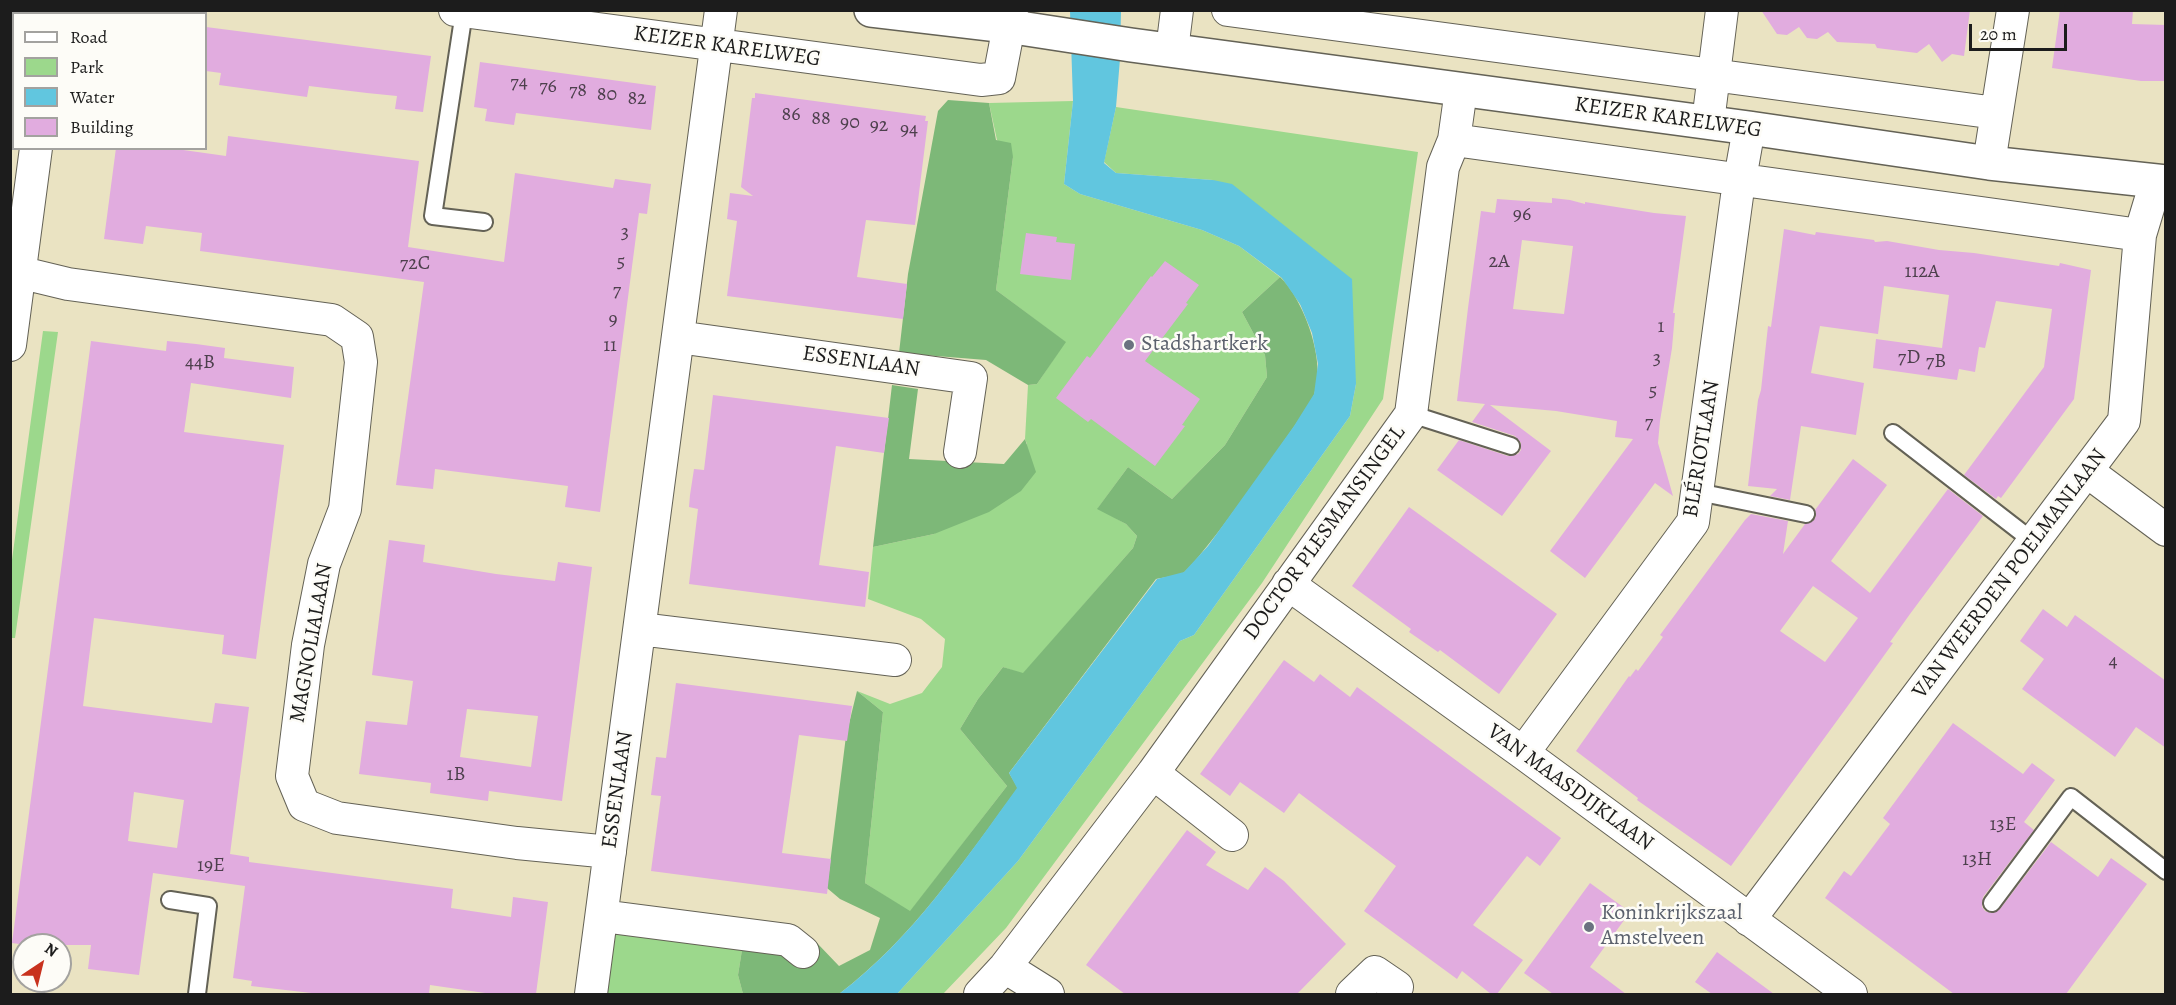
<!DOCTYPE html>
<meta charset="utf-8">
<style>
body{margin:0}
#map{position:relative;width:2176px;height:1005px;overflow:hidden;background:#eae3c2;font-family:Alegreya,serif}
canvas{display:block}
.frame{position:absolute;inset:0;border:12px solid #1c1c1c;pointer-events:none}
.legend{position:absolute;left:12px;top:12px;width:195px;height:138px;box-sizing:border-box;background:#fdfcf7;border:2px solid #a3a29f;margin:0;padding:8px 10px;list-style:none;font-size:18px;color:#1c1c1c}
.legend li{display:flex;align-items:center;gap:12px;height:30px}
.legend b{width:30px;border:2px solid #a3a29f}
.north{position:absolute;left:12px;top:933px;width:60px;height:60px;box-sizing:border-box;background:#fdfcf7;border:2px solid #a3a29f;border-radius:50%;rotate:35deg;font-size:16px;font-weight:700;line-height:24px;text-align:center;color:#1c1c1c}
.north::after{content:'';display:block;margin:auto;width:21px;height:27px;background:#c8321e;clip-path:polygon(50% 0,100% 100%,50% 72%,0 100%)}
.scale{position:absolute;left:1969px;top:24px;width:98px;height:27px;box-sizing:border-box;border:3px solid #1c1c1c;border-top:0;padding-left:8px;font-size:18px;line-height:21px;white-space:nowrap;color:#1c1c1c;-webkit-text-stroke:4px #fdfcf7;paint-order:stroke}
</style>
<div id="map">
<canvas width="2176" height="1005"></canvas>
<div class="frame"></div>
<ul class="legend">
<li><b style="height:8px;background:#fff"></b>Road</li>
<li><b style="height:16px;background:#9cd88c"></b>Park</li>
<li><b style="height:16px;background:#61c6df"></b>Water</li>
<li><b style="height:16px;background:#e1acdf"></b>Building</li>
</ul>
<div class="north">N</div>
<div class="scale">20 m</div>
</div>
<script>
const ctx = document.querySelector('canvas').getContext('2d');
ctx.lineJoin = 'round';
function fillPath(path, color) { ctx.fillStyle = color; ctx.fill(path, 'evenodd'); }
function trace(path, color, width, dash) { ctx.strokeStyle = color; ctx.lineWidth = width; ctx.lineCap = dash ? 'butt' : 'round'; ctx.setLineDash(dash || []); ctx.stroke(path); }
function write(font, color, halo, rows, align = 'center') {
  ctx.font = font + ' Alegreya,serif'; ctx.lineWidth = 5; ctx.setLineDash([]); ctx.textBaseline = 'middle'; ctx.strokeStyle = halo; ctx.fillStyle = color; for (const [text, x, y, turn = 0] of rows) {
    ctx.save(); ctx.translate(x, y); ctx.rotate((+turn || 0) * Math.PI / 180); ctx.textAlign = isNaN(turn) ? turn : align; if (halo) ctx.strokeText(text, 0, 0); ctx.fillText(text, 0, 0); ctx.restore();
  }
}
const green = new Path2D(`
 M1073,101L1064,184L1080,194L1202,230L1239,246L1280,277L1242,312L1265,355L1267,377L1225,445L1172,499L1128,467L1098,508L1126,524L1137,536L1133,548L1023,674L1003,667L978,699L960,729L1007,786L910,912L865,883L883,712L857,691L890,704L922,693L942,667L945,639L921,619L868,599L873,547L934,534L1027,444L1025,439L1028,385L1037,384L1065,342L996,290L1013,157L997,140L989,103Z
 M1116,107L1418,152L1383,399L1262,583L1006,928L943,994H897L1018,861L1180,641L1194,635L1350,416L1356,384L1213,180L1116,173L1104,162Z
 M43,331L58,332L15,638H11V567Z
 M617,912L745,931L738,975L743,994H604Z`);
const forest = new Path2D(`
 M948,100L989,103L996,140L1011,143L1013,157L996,290L1066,342L1037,384L1028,385L986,360L899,353L908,274L938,111Z
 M1280,277C1304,300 1327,362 1314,395C1305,415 1197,566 1183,573C1176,576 1165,577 1156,579L1009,773L1018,788C964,861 912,939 839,994H743L738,975L745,931L817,943L839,966L870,950L880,918L840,899L827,888L846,736L857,691L883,712L865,883L910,911L1007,786L960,729L978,699L1003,667L1023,673L1133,548L1137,536L1126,524L1097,509L1128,467L1172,499L1225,445L1267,377L1265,355L1242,312Z
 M892,385L918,389L909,459L1004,464L1025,439L1036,472L1021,491L989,512L934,534L873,547Z`);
const water = new Path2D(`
 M1070,11H1121L1120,59L1116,107L1104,163L1116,173L1213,180L1232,184L1352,279L1356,384L1350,416L1194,635L1180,641L1018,861L897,994H839C912,939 964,861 1017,788L1009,773L1157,579L1184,572L1208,546L1294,426L1314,394L1318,364L1312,333L1300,304L1282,278L1239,246L1202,230L1080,194L1064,184L1073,101Z`);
const building = new Path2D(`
 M1761,10H1970L1964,56L1952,54L1942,62L1929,44L1917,53L1877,48L1875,44L1837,42L1828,32L1817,39L1807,38L1799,27L1787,35L1777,34Z
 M2060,10H2133L2132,24L2166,25V81H2141L2052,68Z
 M206,27L431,56L423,112L395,109L397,96L367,93L309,86L307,97L219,85L221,73L206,71Z
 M480,62L656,86L651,130L516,113L514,125L485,121L487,109L474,107Z
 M755,93L926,116L925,121H928L915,225L866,220L857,277L907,284L903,319L727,296L737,221L727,219L730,193L753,196L741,187L752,98H755Z
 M228,136L419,161L408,247L504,262L515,173L613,188L615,179L651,184L647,214L639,213L600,512L565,507L568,486L435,469L433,489L396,485L424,282L200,251L202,233L146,226L143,244L104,239L116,148H169L226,156Z
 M1552,198L1570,200L1585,204V202L1654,213L1686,216L1673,313H1675L1672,348L1660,421L1658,443L1673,496L1655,483L1585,578L1550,551L1633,439L1615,437L1617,421L1556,411L1490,405L1551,451L1502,516L1437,470L1459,440L1508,456L1518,454L1521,450V443L1515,436L1472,422L1485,404L1457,401L1468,308L1481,211L1495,213L1497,199L1552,203ZM1522,240L1573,246L1564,314L1513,309Z
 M1784,229L1815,235L1816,232L1874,240L1875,242L1887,241L1939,250L1974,253L2059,266L2060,263L2091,270L2074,399L2001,498L1998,496L1996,499L1964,475L2044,367L2052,309L1996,301L1985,348L1979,347L1975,372L1959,369L1957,380L1873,368L1876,339L1942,348L1949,295L1884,286L1878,334L1820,326L1811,373L1864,383L1856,435L1801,426L1790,500L1770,496L1777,489L1748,486L1758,400L1761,390L1768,326L1771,327Z
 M1026,233L1057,237L1056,242L1075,244L1071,280L1020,274Z
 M1165,261L1199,285L1186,303L1188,304L1145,361L1200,399L1182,425L1185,426L1155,466L1091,419L1088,422L1056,398L1087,356L1090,358L1151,276L1152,277Z
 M91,341L166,351L167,341L196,344L225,348L224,358L294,367L291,398L191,383L184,432L284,445L256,659L222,654L224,635L94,618L83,706L212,723L215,703L249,707L230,854L249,857V862L453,889L451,908L511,917L513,897L548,902L536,994H492L430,985L429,994H320L251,986L252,981L233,978L245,886L153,873L139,975L88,969L91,945H26L12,943ZM134,792L184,800L177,848L128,841Z
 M713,395L889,418L884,453L836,446L819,565L869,572L865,607L689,584L698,509L689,507L690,495L694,469L704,470Z
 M1853,459L1887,485L1831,561L1870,593L1948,489L1983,516L1910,614L1890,642L1893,643L1847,707L1731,866L1637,800L1638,798L1576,751L1629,676L1630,677L1636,669L1638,671L1663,637L1660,635L1745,520L1751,514L1788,521L1783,554L1805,524L1814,520L1816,516L1815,510ZM1813,586L1858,618L1825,662L1780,631Z
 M1409,507L1557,614L1499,694L1440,650L1438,652L1409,632L1411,629L1352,586Z
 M389,540L425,545L423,562L496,574L555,581L558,562L592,567L562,801L489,791L488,801L430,793L431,783L359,774L366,721L407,725L413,681L372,675ZM467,709L538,716L531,767L460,757Z
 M2043,609L2067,627L2075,615L2166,681V748L2136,727L2115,757L2022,689L2044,659L2020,641Z
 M1284,660L1314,682L1320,674L1350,697L1357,687L1561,838L1540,866L1527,856L1473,925L1523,960L1497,994H1491L1462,971L1457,979L1364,911L1396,866L1299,793L1284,813L1240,782L1230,796L1200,774Z
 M676,683L852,706L847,741L799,735L782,853L831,859L827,894L651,871L661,796L651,795L656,757L666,758Z
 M1953,723L2023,774L2032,763L2055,780L2024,822L2034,830L1983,897L1982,907L1985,911L1991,913L2000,909L2051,842L2098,877L2111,858L2147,884L2066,994H1954L1825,898L1844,871L1851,876L1890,824L1883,818Z
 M1187,830L1216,852L1206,865L1248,890L1265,867L1284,881L1346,944L1297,994H1125L1086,965Z
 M1590,883L1630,912L1590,967L1626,994H1553L1524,973Z
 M1717,952L1740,969L1774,994H1712L1695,982Z`);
const service = new Path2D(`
 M464,12L433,216L484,222
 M1411,414L1511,446
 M1893,433L2034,542
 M1698,492L1806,514
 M170,900L208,906L197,994
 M1992,903L2071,797L2166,871`);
const minor = new Path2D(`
 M455,10L981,80L999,78L1012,10
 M1228,10L1996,113
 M65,14L67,10
 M1172,50L1177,10
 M1708,122L1722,10
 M1454,140L2140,235
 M1989,163L2013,10
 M10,270L68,284L332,320L357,337L361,362L345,509L324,564L308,645L292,776L304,805L337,818L517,843L610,852
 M678,337L971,378L960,452
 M10,345L36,148
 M2088,472L2166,530
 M1288,584L1523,753L1851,994
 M640,629L895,660
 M1523,753L1693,522L1737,196L1749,128
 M1153,773L1232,835
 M602,916L788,940L803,952
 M1749,920L2124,421L2140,235L2156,182
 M1005,967L1048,994
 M591,994L721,10
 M980,994L1005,967L1153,773L1411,414L1443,167L1454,140L1461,90
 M1352,994L1375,972L1397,987L1393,994`);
const secondary = new Path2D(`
 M871,10L1007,26L1131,45L1749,128L1989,163L2166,182`);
const markers = [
 [1129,345,6,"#6b7280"],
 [1589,927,6,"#6b7280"]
];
const numberNames = [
 ["74",519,83],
 ["76",548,87],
 ["78",578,91],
 ["80",607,95],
 ["82",637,99],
 ["86",791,115],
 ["88",821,119],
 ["90",850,123],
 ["92",879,126],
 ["94",909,130],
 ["96",1522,215],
 ["3",625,233],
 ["5",621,262],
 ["2A",1499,262],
 ["72C",415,264],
 ["112A",1922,272],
 ["7",617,291],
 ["9",613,320],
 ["1",1661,327],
 ["11",610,346],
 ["7D",1909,358],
 ["3",1657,359],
 ["7B",1936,362],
 ["44B",200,363],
 ["5",1653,391],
 ["7",1649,423],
 ["4",2113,662],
 ["1B",456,775],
 ["13E",2003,825],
 ["13H",1977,860],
 ["19E",211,866]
];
const streetNames = [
 ["KEIZER KARELWEG",727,47,8],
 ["KEIZER KARELWEG",1668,118,8],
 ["ESSENLAAN",861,362,8],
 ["BLÉRIOTLAAN",1702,449,-81],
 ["DOCTOR PLESMANSINGEL",1325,533,-54],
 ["VAN WEERDEN POELMANLAAN",2010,574,-53],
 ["MAGNOLIALAAN",312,643,-80],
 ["VAN MAASDIJKLAAN",1570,788,36],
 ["ESSENLAAN",618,790,-82]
];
const worshipNames = [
 ["Stadshartkerk",1141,345],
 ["Koninkrijkszaal",1601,914],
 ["Amstelveen",1601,939]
];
fillPath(green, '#9cd88c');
fillPath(forest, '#7db878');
fillPath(water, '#61c6df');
fillPath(building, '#e1acdf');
trace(service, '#646256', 20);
trace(minor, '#646256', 34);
trace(secondary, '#646256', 36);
trace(service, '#fff', 16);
trace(minor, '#fff', 32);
trace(secondary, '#fff', 33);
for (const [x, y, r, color] of markers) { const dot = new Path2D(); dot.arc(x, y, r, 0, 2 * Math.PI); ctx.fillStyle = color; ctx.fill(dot); trace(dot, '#fdfcf7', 2); }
write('20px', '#4d404d', null, numberNames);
write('22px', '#1c1c1c', '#fdfcf7', streetNames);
write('22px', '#5b616d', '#fdfcf7', worshipNames, 'left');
</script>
